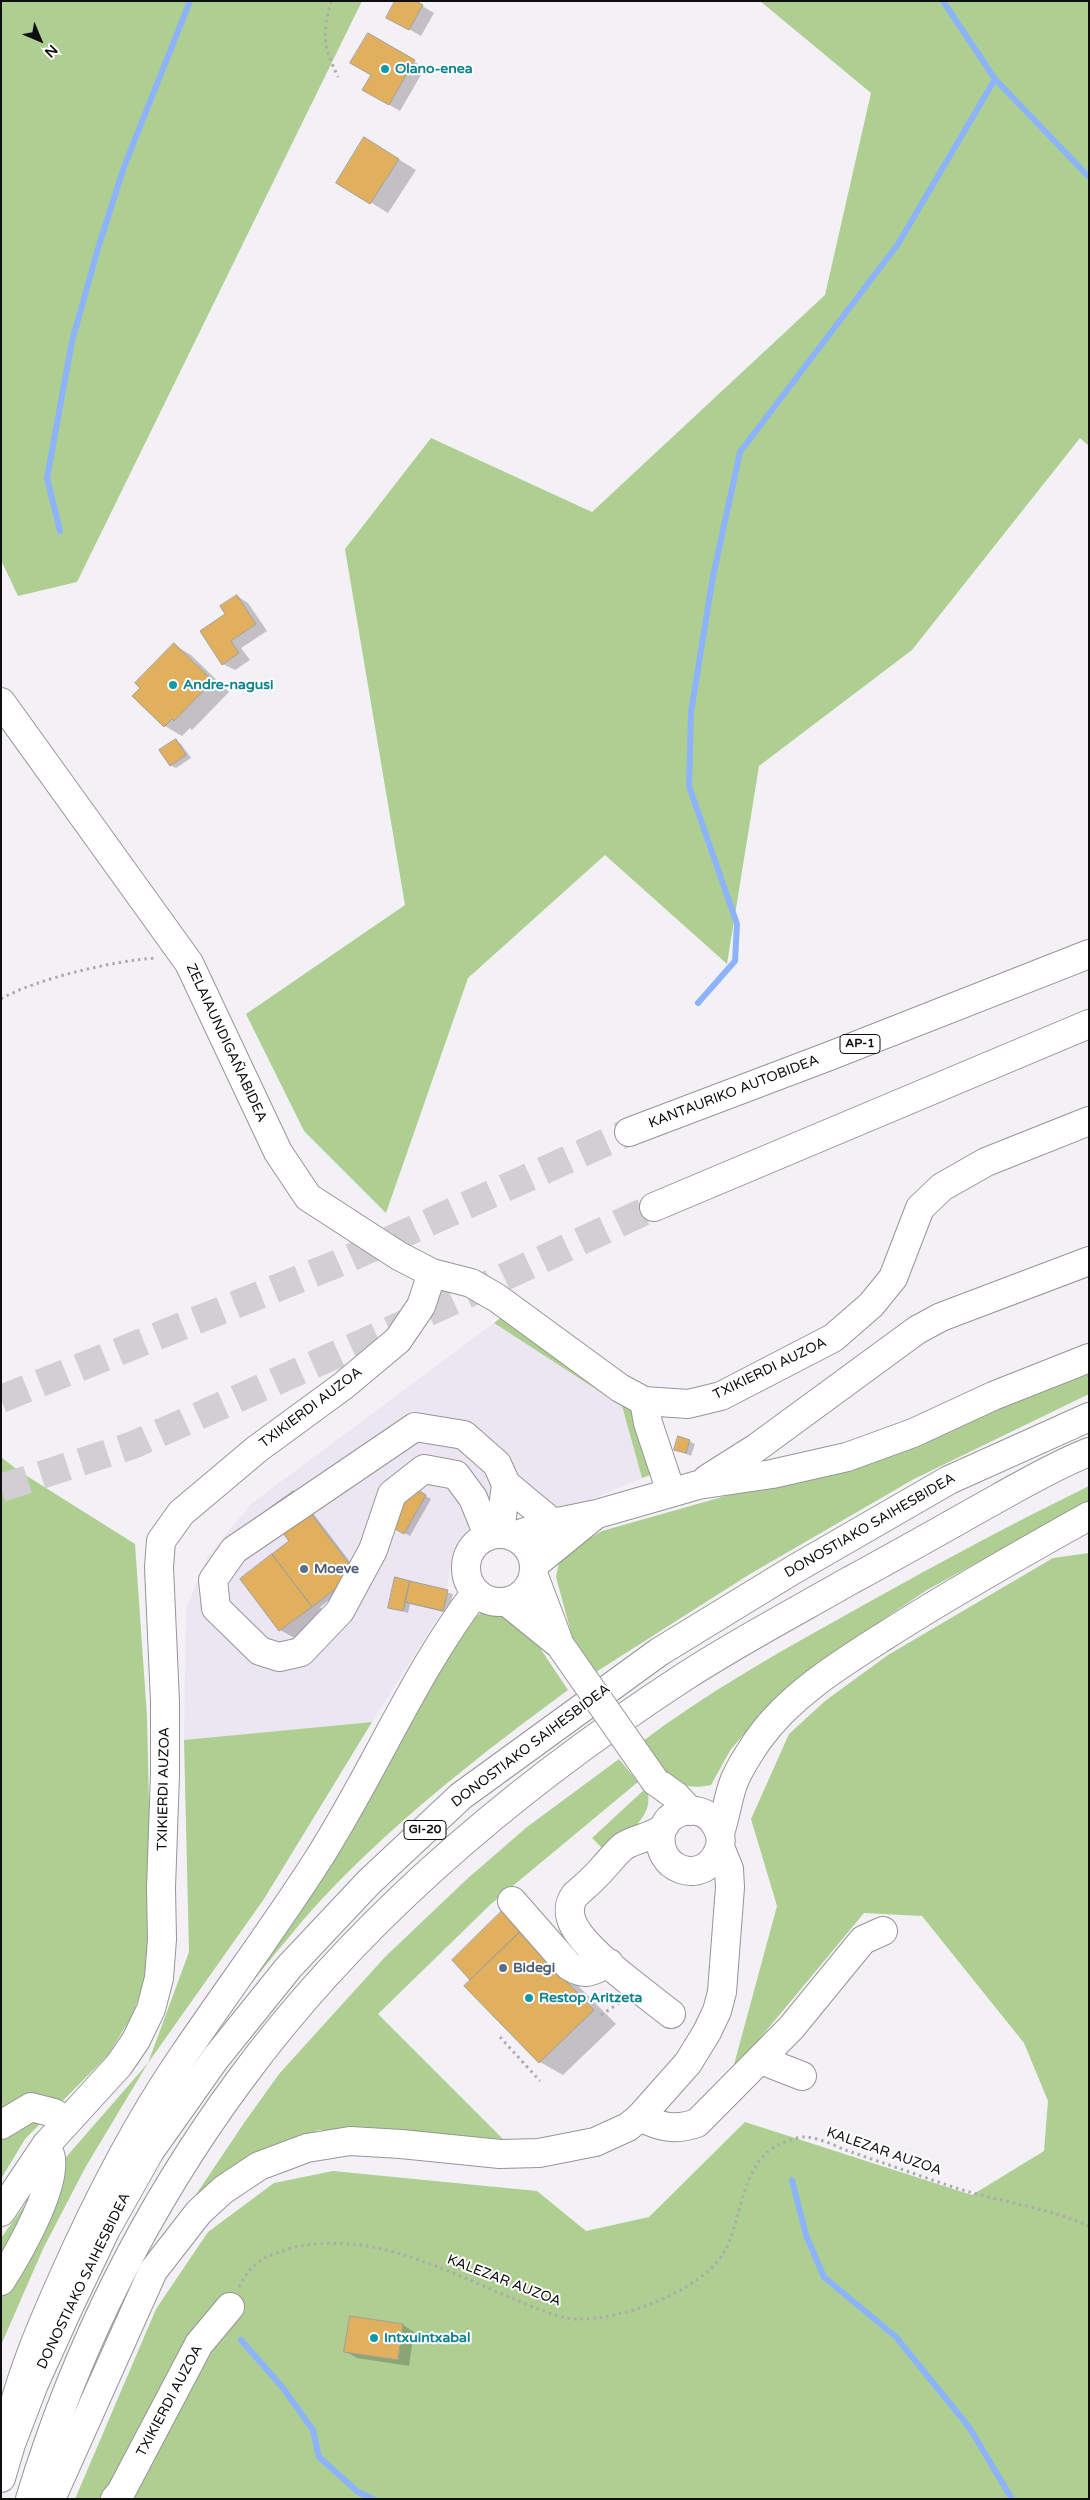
<!DOCTYPE html>
<meta charset="utf-8">
<style>
body{margin:0}
#map{position:relative;width:1090px;height:2500px;overflow:hidden;background:#f3f1f5;font-family:"Varela Round",sans-serif}
canvas{display:block}
.frame{position:absolute;inset:0;border:2px solid #0f0f10;pointer-events:none}
.north{position:absolute;left:15px;top:15px;width:50px;height:50px;-webkit-text-stroke:4px #fff;paint-order:stroke;rotate:135deg;font-size:14px;font-weight:700;line-height:20px;text-align:center;color:#0f0f10}
.north::after{content:'';display:block;margin:auto;width:18px;height:22px;background:#0f0f10;clip-path:polygon(50% 0,100% 100%,50% 72%,0 100%)}
</style>
<div id="map">
<canvas width="1090" height="2500"></canvas>
<div class="frame"></div>
<div class="north">N</div>
</div>
<script>
const ctx = document.querySelector('canvas').getContext('2d');
ctx.lineJoin = 'round';
function fillPath(path, color) { ctx.fillStyle = color; ctx.fill(path, 'evenodd'); }
function trace(path, color, width, dash) { ctx.strokeStyle = color; ctx.lineWidth = width; ctx.lineCap = dash ? 'butt' : 'round'; ctx.setLineDash(dash || []); ctx.stroke(path); }
function write(font, color, halo, rows, align = 'center') {
  ctx.font = font + ' "Varela Round",sans-serif'; ctx.lineWidth = 4; ctx.setLineDash([]); ctx.textBaseline = 'middle'; ctx.strokeStyle = halo; ctx.fillStyle = color; for (const [text, x, y, turn = 0] of rows) {
    ctx.save(); ctx.translate(x, y); ctx.rotate((+turn || 0) * Math.PI / 180); ctx.textAlign = isNaN(turn) ? turn : align; if (halo) ctx.strokeText(text, 0, 0); ctx.fillText(text, 0, 0); ctx.restore();
  }
}
const built = new Path2D(`
 M494,1323L622,1406L642,1478L557,1514H508L489,1517L469,1528L454,1546L443,1610L372,1722L184,1740L186,1608L208,1556L252,1503Z`);
const green = new Path2D(`
 M1,1H362L77,582L18,596L1,560Z
 M760,1H1089V446L1080,438L912,650L759,766L727,964L605,855L468,978L386,1213L304,1131L246,1014L405,905L345,549L431,438L592,512L825,295L871,93Z
 M505,1314L629,1406L640,1422L656,1473L642,1478L622,1406L494,1323Z
 M1089,1366V1394L914,1479L750,1574L596,1672L572,1636L556,1577L560,1556L602,1531L729,1495L808,1479Z
 M1,1457L19,1471L135,1544L147,1716L151,1890L148,1974L131,2018L107,2056L25,2139L1,2179Z
 M1089,1486V1501L927,1590L831,1654L775,1700L731,1749L711,1785C673,1794 663,1768 643,1741C704,1695 770,1657 837,1620C920,1573 1003,1528 1089,1486Z
 M1089,1553V2499H75L156,2309L208,2232L274,2183L333,2171L537,2191L586,2231L649,2217L745,2122L972,2195L1044,2151L1048,2101L1024,2043L922,1916L864,1913L732,2072L777,1906L751,1819L789,1734L825,1701L888,1655L1053,1558Z
 M482,1612L503,1615L540,1648L568,1690C481,1754 395,1821 322,1899C296,1927 273,1957 249,1986L342,1841L409,1718L468,1623Z
 M372,1722L264,1899L148,2063L85,2168L43,2249L1,2345V2238L27,2202L148,2063L189,1952L184,1740Z
 M619,1759L638,1782L491,1904L378,2014L503,2139L370,2130H319L276,2145L234,2167L191,2202L244,2123L279,2074L385,1957L467,1879L527,1827Z
 M646,1788C658,1816 624,1835 606,1852L592,1838Z`);
const shadow = new Path2D(`
 M414,1L434,13L421,36L388,17Z
 M368,35L425,68L400,111L364,90L373,75Z
 M382,149L416,170L388,213L338,182Z
 M237,596L248,603L267,631L241,648L250,660L235,670L223,664L227,614Z
 M174,645L191,655L229,692L192,730L190,728L182,736L165,726L142,688Z
 M176,740L181,744L191,758L176,768L170,765Z
 M689,1441L695,1444L691,1456L676,1450Z
 M413,1489L431,1499L410,1536L392,1526Z
 M299,1495L361,1576L320,1607L328,1617L298,1640L280,1630L242,1579L291,1542Z
 M396,1579L453,1594L448,1613L410,1604L408,1613L390,1607Z
 M504,1911L616,2024L563,2075L540,2062L471,1979Z
 M351,2317L403,2325L414,2332L409,2366L357,2358L345,2351Z`);
const stream = new Path2D(`
 M943,1L995,79L1089,177
 M60,531L47,478L72,341L99,245L124,167L190,1
 M698,1003L735,961L737,924L689,786L691,712L713,576L740,452L898,244L995,79
 M792,2180L806,2235L824,2277L896,2337L969,2427L1012,2499
 M241,2340L283,2388L313,2430L319,2457L358,2492L373,2499`);
const building = new Path2D(`
 M395,1H416L423,5L409,30L386,18Z
 M368,33L415,60L389,105L362,90L371,75L350,63Z
 M364,137L399,159L370,204L336,183Z
 M237,595L256,624L231,641L239,653L222,665L200,631L225,614L220,606Z
 M174,643L213,681L174,721L172,719L164,727L132,696L140,688L135,683Z
 M176,739L186,755L170,766L159,750Z
 M678,1436L690,1440L686,1453L674,1450Z
 M413,1487L426,1495L404,1534L390,1526Z
 M294,1491L356,1573L312,1607L272,1554L289,1541L266,1511Z
 M272,1554L312,1607L279,1631L240,1579Z
 M395,1577L410,1581L403,1611L388,1608Z
 M410,1581L448,1590L443,1611L405,1602Z
 M504,1909L523,1929L470,1980L452,1960Z
 M523,1929L543,1950L539,1953L594,2010L539,2063L464,1986Z
 M350,2316L403,2324L398,2360L344,2352Z`);
const highwayTunnel = new Path2D(`
 M1,1399L334,1265L629,1132
 M1,1488L133,1445L380,1335L654,1207`);
const path = new Path2D(`
 M331,1C322,36 323,45 338,77
 M1,999C35,979 116,960 157,958
 M601,2015L619,2003
 M500,2037L540,2081
 M239,2287C251,2262 266,2255 292,2248C369,2229 444,2270 514,2299C532,2306 555,2318 575,2319C621,2321 704,2291 726,2249C742,2217 742,2163 778,2145C785,2142 799,2136 806,2137C820,2138 835,2146 848,2151C884,2163 920,2176 956,2188C1000,2202 1047,2207 1089,2226`);
const minor = new Path2D(`
 M1,702L189,963L278,1152L308,1197L399,1256L432,1273L471,1283L497,1298L620,1388L644,1401L688,1404L721,1396L833,1338L871,1305L893,1278L920,1208L942,1187L986,1162L1089,1121
 M644,1401L648,1423L671,1492
 M707,1479L756,1448L917,1330L941,1317L1089,1261
 M506,1484L553,1523
 M466 1568a34 34 0 1 1 68 0a34 34 0 1 1-68 0Z
 M488,1535L473,1498L456,1475L424,1469L392,1494L373,1550L340,1611L301,1652L279,1657L260,1651L216,1608L213,1580L234,1550L415,1427L464,1435L497,1464L506,1484L500,1533
 M513,1536L553,1523L597,1514L698,1485L772,1474L847,1457L913,1433L993,1396L1089,1358
 M535,1564L594,1516
 M534,1576L560,1645
 M507,1602L560,1645
 M655,1781L676,1796L690,1811
 M662,1829C651,1871 706,1888 719,1849C723,1839 719,1829 713,1821C702,1807 681,1808 669,1819C666,1822 665,1826 662,1829C652,1837 635,1839 624,1846C616,1852 610,1861 603,1868C595,1878 585,1886 575,1895C569,1903 568,1913 573,1924C586,1952 645,1993 671,2014
 M720,1833C726,1816 728,1795 735,1779C741,1765 750,1752 758,1740C789,1696 839,1665 883,1637C950,1594 1019,1555 1089,1516
 M512,1901L569,1966C587,1977 591,1971 609,1963
 M761,2060L802,2076
 M640,2117C660,2127 675,2131 697,2123L791,2028L863,1940L883,1931
 M1,2125L31,2107L54,2113L66,2121
 M1,2212L46,2145L119,2065L136,2040L151,2009L159,1978L162,1939L161,1888L165,1774V1702L159,1567L161,1541L181,1513L257,1449L343,1386L398,1340L421,1306L432,1273
 M1,2281C18,2254 55,2190 51,2159C51,2155 48,2149 46,2145
 M9,2425C21,2374 41,2327 62,2280C96,2203 135,2126 183,2056C227,1991 274,1928 317,1861C373,1774 413,1675 476,1592
 M51,2499L153,2271L199,2212L223,2190L259,2166L307,2148L350,2141L401,2144L500,2154L539,2153L595,2142L628,2127L640,2117L688,2063L707,2032L717,2011L722,1992L730,1887L729,1869L720,1847
 M115,2499L121,2492L199,2344L230,2307`);
const highway = new Path2D(`
 M629,1132L827,1057L1089,954
 M654,1207L1089,1024
 M1,2478L11,2444L34,2384L67,2311L106,2229L150,2151L215,2059L289,1967L369,1882L461,1796L659,1652L793,1570L949,1480L1089,1417
 M30,2499C76,2348 147,2206 240,2080C358,1919 517,1786 684,1677C738,1642 795,1612 851,1580C901,1553 950,1525 1000,1497C1029,1481 1058,1464 1089,1452`);
const minorBridge = new Path2D(`
 M560,1645L655,1781`);
const markers = [
 [385,69,5,"#0f9aa8"],
 [173,685,5,"#0f9aa8"],
 [304,1569,5,"#5c6f8a"],
 [503,1968,5,"#5c6f8a"],
 [529,1998,5,"#0f9aa8"],
 [374,2338,5,"#0f9aa8"]
];
const shields = [
 [860,1044,40],
 [425,1830,42]
];
const shieldNames = [
 ["AP-1",860,1044],
 ["GI-20",425,1830]
];
const cultureNames = [
 ["Olano-enea",395,69],
 ["Andre-nagusi",183,685],
 ["Restop Aritzeta",539,1998],
 ["Intxuintxabal",384,2338]
];
const streetNames = [
 ["ZELAIAUNDIGAÑABIDEA",226,1043,65],
 ["KANTAURIKO AUTOBIDEA",734,1092,-21],
 ["TXIKIERDI AUZOA",770,1369,-26],
 ["TXIKIERDI AUZOA",311,1408,-37],
 ["DONOSTIAKO SAIHESBIDEA",870,1526,-30],
 ["DONOSTIAKO SAIHESBIDEA",531,1746,-37],
 ["TXIKIERDI AUZOA",164,1789,-89],
 ["KALEZAR AUZOA",884,2152,19],
 ["DONOSTIAKO SAIHESBIDEA",84,2281,-64],
 ["KALEZAR AUZOA",504,2281,21],
 ["TXIKIERDI AUZOA",170,2401,-62]
];
const serviceNames = [
 ["Moeve",314,1569],
 ["Bidegi",513,1968]
];
fillPath(built, '#ebe6f1');
fillPath(green, '#aecf91');
fillPath(shadow, '#0003');
trace(stream, '#8db3fc', 6);
fillPath(building, '#e1b05f');
trace(building, '#a19f9b', 1);
trace(highwayTunnel, '#d1cfd3', 28, [28, 14]);
trace(minor, '#969598', 30);
trace(highway, '#969598', 30);
trace(path, '#abaaad', 3, [2.5, 4]);
trace(minor, '#fff', 28);
trace(highway, '#fff', 28);
trace(minorBridge, '#969598', 30, []);
trace(minorBridge, '#fff', 28);
for (const [x, y, r, color] of markers) { const dot = new Path2D(); dot.arc(x, y, r, 0, 2 * Math.PI); ctx.fillStyle = color; ctx.fill(dot); trace(dot, '#fff', 2); }
for (const [x, y, w] of shields) { const box = new Path2D(); box.roundRect(x - w / 2, y - 9.5, w, 19, 4); ctx.fillStyle = '#fff'; ctx.fill(box); trace(box, '#0f0f10', 1); }
write('bold 12px', '#0f0f10', null, shieldNames);
write('bold 14px', '#0d838f', '#fff', cultureNames, 'left');
write('14px', '#0f0f10', '#fff', streetNames);
write('bold 14px', '#4e5e75', '#fff', serviceNames, 'left');
</script>
